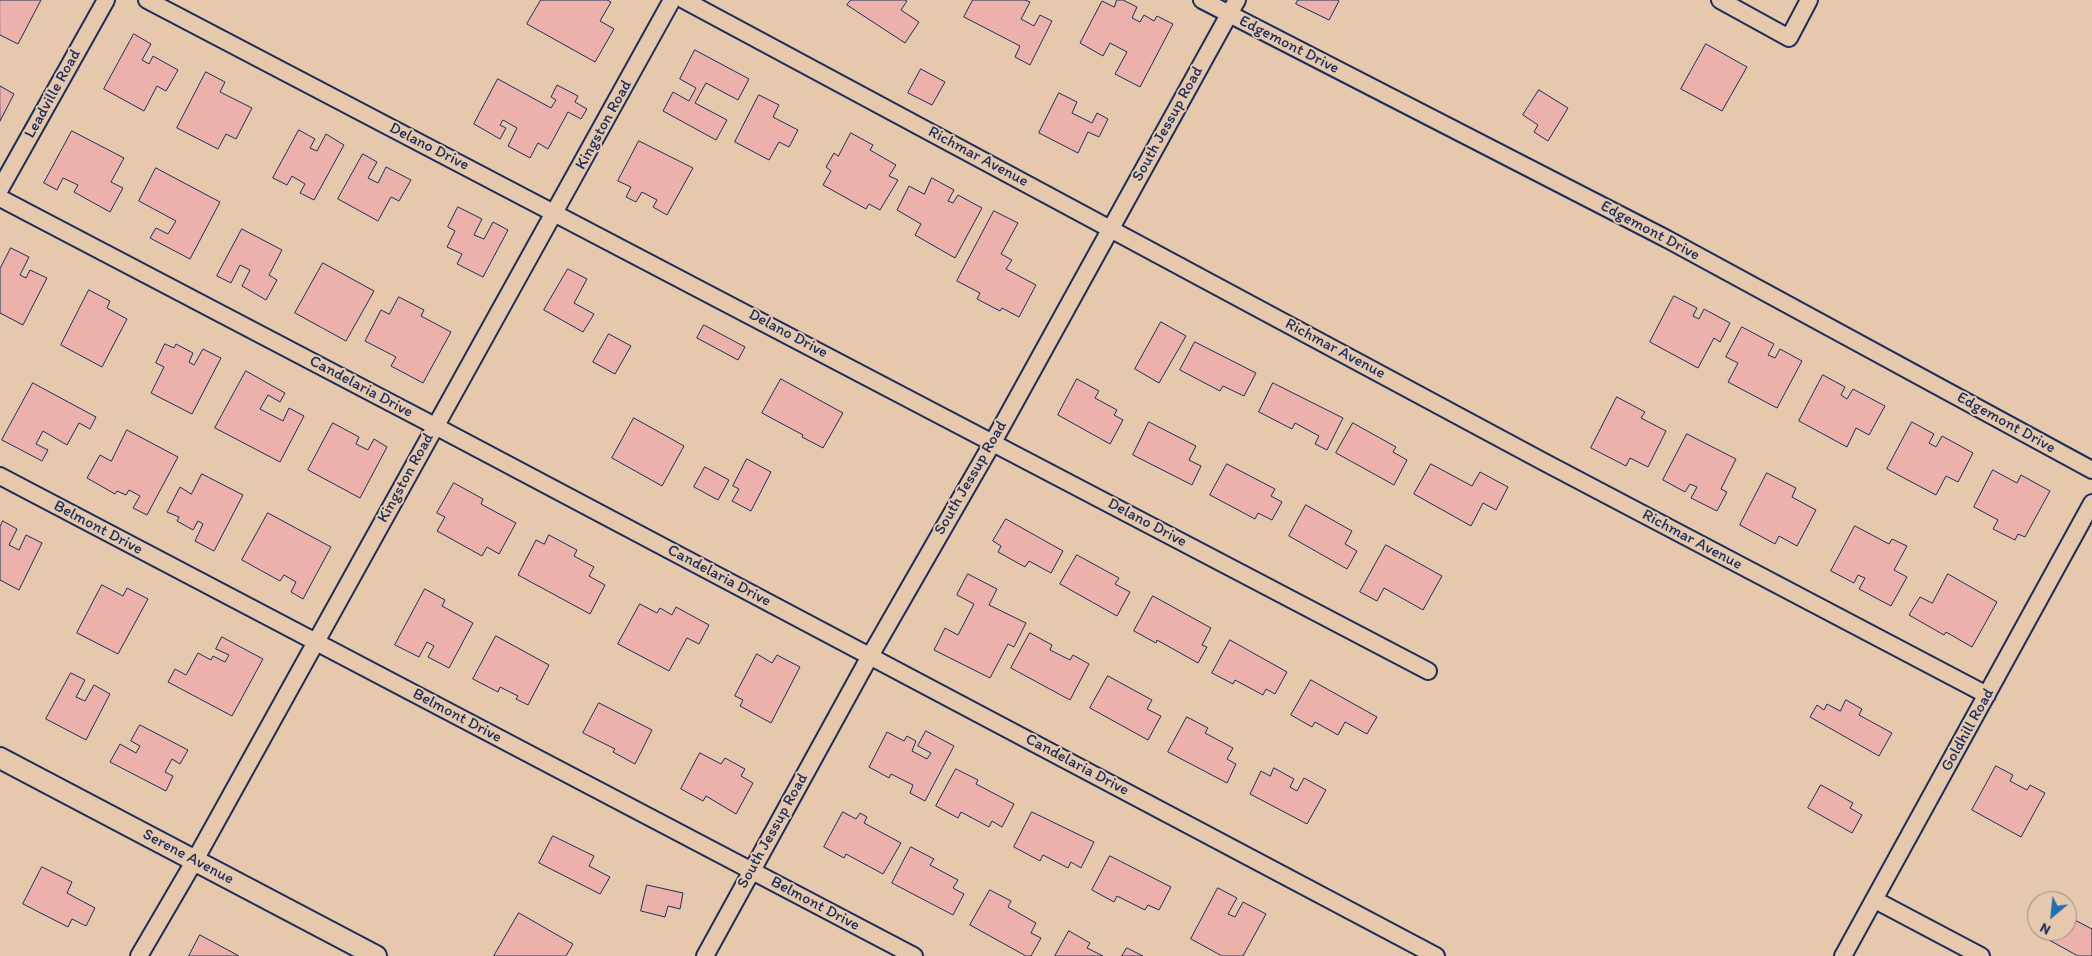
<!DOCTYPE html>
<style>
body{margin:0}
#map{position:relative;width:2092px;height:956px;overflow:hidden;background:#e6c9ad;font-family:Itim,sans-serif}
canvas{display:block}
.north{position:absolute;left:2027px;top:891px;width:50px;height:50px;box-sizing:border-box;background:#e6c9ad;border:1px solid #958b8d;border-radius:50%;rotate:208deg;font-size:14px;font-weight:700;line-height:20px;text-align:center;color:#1b2f5e}
.north::after{content:'';display:block;margin:auto;width:18px;height:22px;background:#1f6fb2;clip-path:polygon(50% 0,100% 100%,50% 72%,0 100%)}
</style>
<div id="map">
<canvas width="2092" height="956"></canvas>
<div class="north">N</div>
</div>
<script>
const ctx = document.querySelector('canvas').getContext('2d');
ctx.lineJoin = 'round';
function fillPath(path, color) { ctx.fillStyle = color; ctx.fill(path, 'evenodd'); }
function trace(path, color, width, dash) { ctx.strokeStyle = color; ctx.lineWidth = width; ctx.lineCap = dash ? 'butt' : 'round'; ctx.setLineDash(dash || []); ctx.stroke(path); }
function write(font, color, halo, rows, align = 'center') {
  ctx.font = font + ' Itim,sans-serif'; ctx.lineWidth = 4; ctx.setLineDash([]); ctx.textBaseline = 'middle'; ctx.strokeStyle = halo; ctx.fillStyle = color; for (const [text, x, y, turn = 0] of rows) {
    ctx.save(); ctx.translate(x, y); ctx.rotate((+turn || 0) * Math.PI / 180); ctx.textAlign = isNaN(turn) ? turn : align; if (halo) ctx.strokeText(text, 0, 0); ctx.fillText(text, 0, 0); ctx.restore();
  }
}
const building = new Path2D(`
 M0,0H41L18,44L0,35Z
 M541,0H607L611,2L600,21L614,29L595,62L527,24Z
 M851,0H905L907,1L901,10L919,22L905,43L847,5Z
 M973,0H1025L1030,2L1021,19L1034,26L1040,15L1052,21L1030,65L1015,57L1020,46L964,17Z
 M1117,0H1123L1137,7L1132,18L1140,22L1144,15L1154,21L1157,16L1173,24L1140,87L1115,74L1127,52L1110,43L1103,56L1080,43L1102,1L1114,7Z
 M1298,0H1337L1339,1L1329,20L1296,4Z
 M134,34L151,44L142,60L149,64L153,56L178,70L166,91L157,86L144,111L104,89Z
 M1706,44L1747,67L1722,111L1681,89Z
 M695,50L749,79L738,100L706,83L695,103L727,120L716,140L663,111L673,92L689,101L696,88L680,79Z
 M921,69L945,82L932,105L908,93Z
 M206,72L225,82L220,92L252,108L236,139L226,134L218,149L177,128Z
 M498,79L551,108L556,100L551,97L557,85L578,96L575,102L587,109L581,119L568,112L548,149L538,143L530,158L508,146L517,128L503,120L500,125L506,128L500,139L474,124Z
 M0,86L14,94L0,121Z
 M1539,90L1568,108L1548,141L1534,132L1538,125L1523,115Z
 M1059,93L1077,102L1072,113L1092,123L1097,113L1108,119L1099,137L1088,132L1078,153L1039,133Z
 M759,95L779,105L773,117L798,130L789,147L779,142L769,160L735,142Z
 M299,130L315,139L310,148L317,151L326,134L344,145L314,200L300,193L305,184L292,176L287,185L273,178Z
 M72,131L124,158L111,182L123,188L110,212L74,192L78,185L63,178L57,190L44,183Z
 M851,133L873,145L870,150L896,165L889,176L898,180L880,210L869,204L866,209L823,185L831,171L826,167L834,153L838,156Z
 M639,141L693,168L667,215L653,207L657,200L642,192L636,202L626,197L631,187L618,181Z
 M363,154L377,162L368,178L378,183L386,167L411,180L399,201L391,197L378,221L338,199Z
 M156,168L220,202L190,259L150,238L156,228L168,234L176,221L139,201Z
 M932,178L954,190L948,201L953,203L958,195L982,208L955,258L915,235L921,224L897,210L909,186L924,194Z
 M458,207L482,219L474,235L484,239L493,222L508,230L483,277L457,264L462,254L447,247L455,231L448,227Z
 M994,211L1018,223L1001,254L1012,260L1006,269L1036,285L1019,317L1002,308L1000,311L977,299L980,293L957,281Z
 M242,229L282,250L269,275L277,280L266,300L242,286L250,270L240,265L231,283L217,276Z
 M11,248L29,257L20,275L26,278L30,270L47,278L23,325L0,313V269Z
 M323,263L374,291L346,341L295,313Z
 M568,269L587,279L574,303L594,314L583,332L544,310Z
 M89,290L110,301L107,308L127,319L102,367L61,345Z
 M1674,296L1697,308L1693,316L1699,319L1704,309L1730,323L1720,342L1714,338L1698,368L1650,342Z
 M399,297L424,310L421,316L451,332L423,383L391,366L396,357L365,341L381,310L389,314Z
 M1161,322L1186,336L1159,383L1135,369Z
 M704,325L745,347L738,360L697,338Z
 M1742,327L1774,344L1768,355L1775,358L1780,349L1802,361L1777,408L1728,382L1738,363L1726,357Z
 M609,334L631,346L615,374L593,362Z
 M1195,342L1256,373L1244,396L1223,386L1220,391L1180,370Z
 M165,344L174,348L176,344L193,353L189,362L194,365L203,349L221,358L192,414L151,393L164,367L156,363Z
 M246,371L285,393L280,402L268,395L260,409L283,421L289,408L304,416L280,462L215,428Z
 M1823,375L1845,387L1841,395L1847,399L1853,389L1885,406L1869,435L1856,428L1847,447L1799,421Z
 M781,379L843,413L823,448L802,437L803,435L762,413Z
 M1077,379L1099,391L1095,398L1117,410L1114,415L1123,420L1110,444L1058,415Z
 M33,383L96,417L90,429L79,423L67,445L43,431L36,444L48,450L42,461L2,440Z
 M1273,383L1343,418L1327,450L1315,444L1319,436L1295,423L1292,429L1259,412Z
 M1617,397L1645,412L1641,418L1666,431L1648,467L1630,458L1626,466L1591,448Z
 M634,418L684,446L662,486L612,458Z
 M1149,422L1196,446L1189,460L1201,466L1192,485L1133,455Z
 M1912,422L1934,434L1929,443L1936,447L1942,436L1973,453L1958,482L1946,476L1936,495L1887,469Z
 M333,423L359,437L356,444L368,450L374,439L387,447L360,498L308,470Z
 M1353,423L1396,447L1393,452L1407,460L1394,485L1336,453Z
 M127,430L178,457L147,515L133,508L140,496L129,490L126,495L117,491L115,494L87,478L100,455L111,461Z
 M1687,434L1736,459L1721,489L1727,492L1717,511L1691,498L1697,487L1690,484L1685,492L1663,480Z
 M747,459L771,472L751,511L732,501L739,489L733,486Z
 M1227,464L1275,489L1271,496L1282,502L1272,520L1258,513L1255,519L1210,495Z
 M1431,464L1472,486L1480,472L1508,487L1496,510L1483,503L1471,526L1414,494Z
 M705,467L729,480L718,500L694,487Z
 M1993,470L2017,483L2021,475L2050,491L2025,537L2018,534L2015,540L1993,529L1998,520L1974,507Z
 M1767,473L1796,488L1792,497L1816,510L1797,546L1779,536L1775,544L1740,525Z
 M202,474L243,495L214,551L195,541L203,524L198,521L193,530L177,521L179,517L167,512L180,487L191,494Z
 M454,483L483,499L481,504L516,523L499,554L487,547L482,556L437,531L445,517L437,513Z
 M1306,505L1352,531L1345,544L1357,551L1347,569L1289,536Z
 M268,513L331,547L303,599L291,592L296,582L284,575L280,581L242,560Z
 M1006,519L1063,551L1051,573L1029,561L1025,567L998,552L1001,546L993,541Z
 M3,521L17,529L9,545L19,550L26,535L42,543L19,590L0,580V527Z
 M1855,526L1889,544L1892,539L1907,546L1894,570L1907,577L1891,606L1859,589L1865,578L1858,575L1854,583L1831,571Z
 M549,535L577,550L574,556L594,567L589,576L605,585L590,614L518,575L536,540L544,544Z
 M1386,545L1442,576L1423,610L1384,588L1377,601L1360,592Z
 M1077,555L1119,578L1115,584L1130,592L1117,616L1060,584Z
 M968,574L997,589L989,605L1026,623L1014,647L1008,644L990,678L934,650L945,628L958,635L974,604L957,595Z
 M1948,574L1997,602L1972,647L1946,632L1944,635L1909,615L1920,597L1932,603Z
 M102,585L123,596L127,588L148,599L118,654L77,633Z
 M425,589L445,600L442,606L473,623L449,668L428,657L434,646L427,642L419,657L395,645Z
 M1153,596L1211,628L1202,645L1207,647L1198,663L1157,640L1156,643L1134,631Z
 M640,604L657,613L660,608L672,615L676,607L709,625L699,644L687,638L669,671L618,644Z
 M1030,633L1052,645L1050,650L1070,660L1073,655L1089,664L1070,700L1011,668Z
 M496,636L549,665L528,705L516,699L518,696L500,687L498,692L473,679Z
 M222,637L263,659L232,716L168,682L175,669L186,675L198,653L211,660L213,656L225,662L229,655L216,649Z
 M1230,640L1287,672L1275,694L1266,689L1263,695L1235,680L1233,684L1212,673Z
 M757,654L772,663L777,655L800,667L771,723L740,706L743,700L735,696Z
 M71,673L85,680L76,697L85,701L94,685L110,694L86,740L46,719Z
 M1108,676L1152,700L1147,709L1161,716L1148,740L1090,708Z
 M1311,680L1377,717L1367,734L1345,722L1338,735L1315,722L1312,727L1291,715Z
 M1846,700L1862,709L1859,715L1892,733L1879,756L1810,717L1817,705L1824,710L1827,704L1840,711Z
 M599,703L652,730L635,764L613,752L615,749L583,733Z
 M1187,717L1208,728L1205,733L1233,748L1227,759L1236,764L1227,783L1168,752Z
 M140,725L188,750L180,764L172,759L165,772L173,776L166,791L110,762L120,744L136,753L140,746L131,741Z
 M926,731L954,746L925,801L910,793L913,785L891,774L889,778L869,767L887,732L904,741L907,736L916,741L912,751L927,759L931,753L918,746Z
 M700,753L721,764L725,758L745,769L741,776L753,783L736,814L706,796L703,801L681,789Z
 M1996,766L2013,775L2010,781L2027,790L2030,785L2045,793L2021,837L1972,810Z
 M1274,768L1294,779L1290,787L1297,791L1304,778L1326,790L1307,824L1250,794L1261,771L1270,776Z
 M956,769L978,780L976,784L1014,804L1002,827L992,821L989,827L961,812L958,818L936,806Z
 M1821,785L1853,803L1850,808L1862,815L1852,833L1808,808Z
 M843,812L856,819L860,813L867,817L864,823L901,843L883,874L846,854L844,858L824,847Z
 M1032,812L1094,842L1081,868L1071,862L1068,868L1043,855L1040,861L1014,847Z
 M553,836L594,856L589,866L610,877L600,894L539,863Z
 M911,847L934,859L930,865L958,880L953,888L964,894L953,915L892,883Z
 M1110,856L1171,887L1159,910L1148,905L1145,910L1117,896L1114,902L1092,890Z
 M42,867L72,882L67,893L95,908L86,926L72,919L68,927L23,904Z
 M647,885L683,893L680,909L668,906L665,917L641,911Z
 M1218,888L1237,898L1228,914L1235,917L1243,902L1266,914L1243,956H1222L1191,939Z
 M990,890L1011,901L1008,907L1036,923L1031,933L1041,938L1031,956H1026L970,925Z
 M519,913L573,944L566,956H494Z
 M2067,916L2092,929V956H2078L2049,940L2054,931H2067Z
 M1069,931L1090,943L1087,948L1103,956H1055Z
 M200,935L239,956H189Z
 M1127,948L1143,956H1122Z`);
const minor = new Path2D(`
 M147,0L1428,671
 M684,0L1544,462L1987,695
 M1202,0L1667,239L2092,470
 M1720,0L1789,38L1809,0
 M0,189L106,0
 M0,198L435,426L1436,956
 M0,476L914,956
 M1875,900L1981,956
 M139,956L195,860L672,0
 M705,956L870,656L993,442L1237,0
 M1843,956L2092,503`);
const tertiary = new Path2D(`
 M0,758L376,956`);
const streetNames = [
 ["Edgemont Drive",1289,45,27],
 ["Leadville Road",53,94,-61],
 ["South Jessup Road",1168,124,-61],
 ["Kingston Road",604,125,-61],
 ["Delano Drive",429,147,27],
 ["Richmar Avenue",978,157,28],
 ["Edgemont Drive",1650,231,28],
 ["Delano Drive",788,334,28],
 ["Richmar Avenue",1335,349,28],
 ["Candelaria Drive",361,387,28],
 ["Edgemont Drive",2006,423,29],
 ["Kingston Road",406,478,-61],
 ["South Jessup Road",971,478,-60],
 ["Delano Drive",1147,523,28],
 ["Belmont Drive",98,528,28],
 ["Richmar Avenue",1692,540,28],
 ["Candelaria Drive",719,576,28],
 ["Belmont Drive",457,716,28],
 ["Goldhill Road",1968,730,-61],
 ["Candelaria Drive",1077,765,28],
 ["South Jessup Road",773,831,-61],
 ["Serene Avenue",188,857,28],
 ["Belmont Drive",815,904,28]
];
fillPath(building, '#ecb1ab');
trace(building, '#1b2f5e', 1);
trace(minor, '#1b2f5e', 20);
trace(tertiary, '#1b2f5e', 24);
trace(minor, '#e6c9ad', 16);
trace(tertiary, '#e6c9ad', 20);
write('16px', '#1b2f5e', '#e6c9ad', streetNames);
</script>
